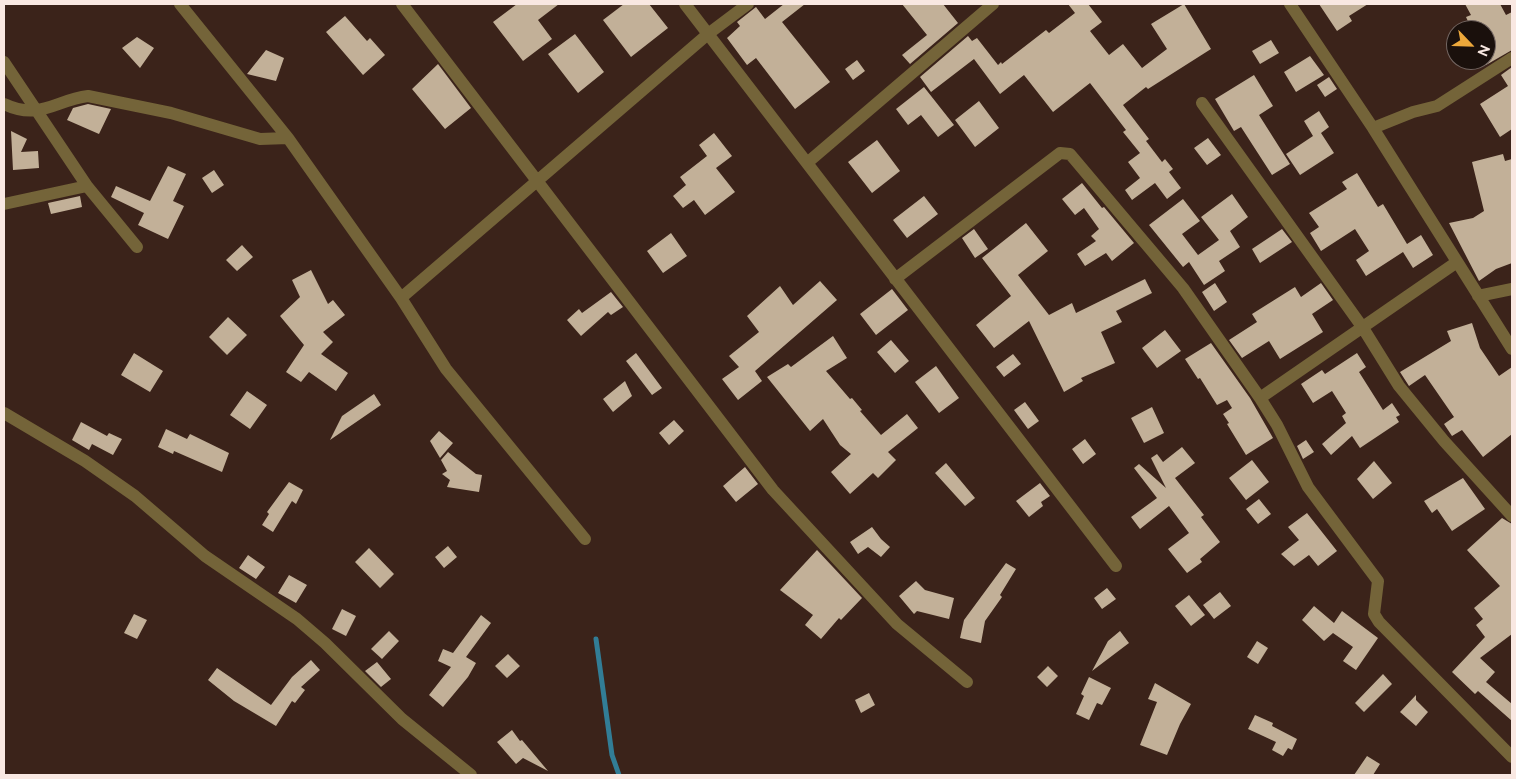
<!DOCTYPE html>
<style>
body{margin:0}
#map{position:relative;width:1516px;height:779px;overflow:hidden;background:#3b231a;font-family:Raleway,sans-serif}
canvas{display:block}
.frame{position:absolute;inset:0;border:5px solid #f9e8e2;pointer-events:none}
.north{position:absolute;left:1446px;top:20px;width:50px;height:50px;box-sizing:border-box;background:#1a100c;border:1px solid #736662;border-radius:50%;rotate:114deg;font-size:14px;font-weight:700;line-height:20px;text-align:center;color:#f9e8e2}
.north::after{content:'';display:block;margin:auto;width:18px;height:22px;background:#eda83b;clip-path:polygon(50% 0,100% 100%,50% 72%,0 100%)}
</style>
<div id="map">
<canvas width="1516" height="779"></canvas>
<div class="frame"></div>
<div class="north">N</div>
</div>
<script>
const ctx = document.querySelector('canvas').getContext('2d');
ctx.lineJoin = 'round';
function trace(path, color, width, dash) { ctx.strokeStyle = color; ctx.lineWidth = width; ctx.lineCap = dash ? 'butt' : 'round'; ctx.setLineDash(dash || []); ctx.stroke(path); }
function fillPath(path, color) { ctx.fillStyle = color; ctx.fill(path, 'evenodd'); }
const stream = new Path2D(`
 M596,639L612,755L619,775`);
const building = new Path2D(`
 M517,4H559L538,20L552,39L523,61L493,22Z
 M624,4H649L668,28L631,57L603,20Z
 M784,4H805L782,22L830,82L795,109L756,58L747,65L727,38L740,26L737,22L756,7L765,19Z
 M902,4H943L958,23L910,64L902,55L927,35Z
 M1068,4H1088L1102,22L1090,31L1109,55L1123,44L1142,68L1167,49L1151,24L1184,4L1211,49L1148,89L1146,87L1123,105L1149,139L1146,141L1162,162L1165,159L1173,169L1169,172L1181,188L1167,199L1155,183L1132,200L1125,190L1140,178L1128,162L1140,153L1123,132L1126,130L1090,83L1053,112L1024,75L1000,94L974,59L931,92L920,77L968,36L972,41L977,38L998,65L1001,62L1002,64L1046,30L1049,33L1075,13Z
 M1319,4H1368L1349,16L1352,21L1337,31Z
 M1465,4H1500L1506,15L1512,12V50L1486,65V30H1472L1466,17L1471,15Z
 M345,16L367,41L370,38L385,55L363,75L326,32Z
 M575,34L604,72L578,93L548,54Z
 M137,37L154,48L140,68L122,48Z
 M1271,40L1279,53L1260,64L1252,51Z
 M266,50L284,58L276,81L247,74Z
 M1310,56L1324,75L1296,92L1284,72Z
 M857,60L865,71L853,80L845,69Z
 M438,64L471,108L445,129L412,89Z
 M1512,67V129L1500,137L1480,104L1508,86L1501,75Z
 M1254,75L1273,106L1259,115L1290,164L1272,175L1241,127L1234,131L1215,99Z
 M1329,77L1337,89L1325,97L1317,85Z
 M924,87L954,125L938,137L921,115L908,125L896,109Z
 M979,101L999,128L975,147L955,120Z
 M88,104L111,109L99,134L67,120L73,108Z
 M1319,111L1329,127L1321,133L1334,153L1300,175L1286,154L1313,136L1304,121Z
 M11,131L27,139L21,152L38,151L39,168L13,170Z
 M714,133L732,156L716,168L735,192L705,215L694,200L683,208L673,196L686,185L680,177L707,156L699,145Z
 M1208,138L1221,155L1207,165L1194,148Z
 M877,140L900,171L872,193L848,162Z
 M1503,154L1505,161L1512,159V263L1496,269L1479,281L1449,223L1473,218L1484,211L1472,162Z
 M168,166L186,174L173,201L184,206L168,239L138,225L144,213L111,197L116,186L150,201Z
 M214,170L224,185L212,193L202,178Z
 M1357,173L1378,207L1383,204L1407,244L1421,235L1433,255L1413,268L1403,252L1366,276L1356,260L1369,251L1355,229L1321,251L1310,233L1319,227L1309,213L1347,189L1342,182Z
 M1082,183L1102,208L1104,207L1134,243L1112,261L1106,253L1085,266L1077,254L1096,241L1091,236L1099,229L1084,208L1075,215L1062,199Z
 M1232,194L1248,217L1230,231L1240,247L1219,261L1225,271L1204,285L1189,262L1183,267L1149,225L1183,199L1200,221L1182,234L1198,255L1219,240L1201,217Z
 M80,196L82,207L51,214L48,203Z
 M924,196L938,214L907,238L893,220Z
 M1026,223L1048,251L1018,275L1049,315L1072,303L1076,313L1145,279L1152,293L1116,311L1122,322L1101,332L1115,363L1081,378L1083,381L1064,392L1029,321L994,348L976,325L1011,296L982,258Z
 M974,229L988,249L975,258L962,238Z
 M1282,229L1292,242L1260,263L1252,249Z
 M671,233L687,256L663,273L647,251Z
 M242,245L253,257L237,271L226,260Z
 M311,270L328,304L333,300L345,315L323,332L333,342L321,354L348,373L336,391L309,372L301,382L286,372L304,345L280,316L300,297L292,280Z
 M820,281L837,300L755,371L762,381L738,400L722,379L739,367L729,356L759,332L747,316L780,286L793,305Z
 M1215,283L1227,302L1214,311L1202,292Z
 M1321,283L1333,300L1312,314L1323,332L1280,359L1269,341L1242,358L1229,340L1257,322L1252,314L1295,287L1301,297Z
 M892,289L908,310L876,335L860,314Z
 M611,292L623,307L611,315L608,312L581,336L567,320L579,309L582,313Z
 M228,317L247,335L227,355L209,337Z
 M1472,323L1480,348L1499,376L1512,367V434L1483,457L1462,430L1452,436L1444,424L1454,417L1425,375L1409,386L1400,372L1451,341L1447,331Z
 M1165,330L1181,351L1157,368L1142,348Z
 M833,336L847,358L826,371L850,399L852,398L862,410L860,411L881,435L907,414L918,428L888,452L896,460L878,478L873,473L850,494L831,472L851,454L840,445L823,419L810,431L767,377L788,364L791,367Z
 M891,340L909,361L895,373L877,352Z
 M1211,343L1250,398L1273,438L1246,455L1227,424L1229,423L1223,414L1232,408L1227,400L1217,405L1200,378L1198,379L1185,359Z
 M134,353L163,371L150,392L121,375Z
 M636,353L662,388L652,395L626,361Z
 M1357,353L1366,367L1359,372L1383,410L1392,403L1400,415L1396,417L1399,422L1360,448L1352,436L1331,455L1322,444L1346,423L1342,416L1346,413L1332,391L1313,403L1301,384L1322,370L1325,374Z
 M1013,354L1021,364L1004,377L996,367Z
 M936,366L959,398L939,413L915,382Z
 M625,381L632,396L613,412L603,399Z
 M247,391L267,405L250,429L230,415Z
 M374,394L381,405L330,440L342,416Z
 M1025,402L1039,421L1028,429L1014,410Z
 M1152,407L1164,433L1144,443L1131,418Z
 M674,420L684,431L669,445L659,433Z
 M81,422L107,436L109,433L122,439L113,455L92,444L89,450L72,440Z
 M166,429L187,439L190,434L229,453L222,472L174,451L173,454L158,447Z
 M439,431L453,443L440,458L430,441Z
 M1085,439L1096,454L1083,464L1072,449Z
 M1306,440L1314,452L1303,459L1297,446Z
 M1182,447L1195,463L1175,478L1204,515L1201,517L1220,542L1200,559L1202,562L1187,573L1168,549L1189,533L1169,506L1140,529L1131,517L1157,498L1134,468L1139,464L1166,488L1151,458L1157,454L1163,462Z
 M448,452L476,474L482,475L479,492L447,487L450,480L442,474L447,471L441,460Z
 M1252,460L1269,482L1246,500L1229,478Z
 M1374,461L1392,483L1373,499L1357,479Z
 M946,463L975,498L965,506L935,473Z
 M745,467L758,484L736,502L723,486Z
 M1463,478L1485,509L1452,531L1437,509L1432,513L1424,501Z
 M289,482L303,490L296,504L292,501L273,532L262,525L269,514L267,512Z
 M1040,483L1050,496L1041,502L1043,506L1029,517L1016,501Z
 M1259,499L1271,514L1258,524L1246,509Z
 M1307,513L1337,551L1318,566L1309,555L1294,566L1281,554L1299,540L1288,527Z
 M1502,518L1512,524V634L1480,658L1495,672L1486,682L1512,704V721L1478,691L1475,694L1452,672L1485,637L1476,625L1483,619L1474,608L1500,586L1467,550Z
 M872,527L881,539L890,547L881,557L868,547L858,554L850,542Z
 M448,546L457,557L444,568L435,557Z
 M369,548L394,574L380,588L355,562Z
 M817,550L862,598L841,620L839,618L821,639L805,625L813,615L780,590Z
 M248,555L265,567L256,579L239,568Z
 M1006,563L1016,569L1000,595L1002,597L985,621L981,643L960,638L964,620Z
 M289,575L307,585L296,603L278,593Z
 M916,581L925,590L954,598L949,619L917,611L914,614L899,596Z
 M1107,588L1116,599L1102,609L1094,598Z
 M1220,592L1231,606L1214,619L1203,605Z
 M1189,595L1205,615L1191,626L1175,606Z
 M1314,606L1334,623L1342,611L1378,638L1356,670L1343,661L1353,647L1333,633L1324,641L1302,620Z
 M342,609L356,616L346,636L332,629Z
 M134,614L147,620L137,639L124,633Z
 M481,615L491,623L466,657L476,663L468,677L443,707L429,695L451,667L438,661L443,649L453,653Z
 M389,631L399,641L382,659L371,649Z
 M1120,631L1129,643L1092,671L1108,641Z
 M1257,641L1268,648L1258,664L1247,657Z
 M508,654L520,666L507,678L495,666Z
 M311,660L320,670L301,687L305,690L295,703L292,701L276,726L234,701L208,680L217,668L271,705L292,677Z
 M377,662L391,679L381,687L365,671Z
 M1048,666L1058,676L1047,687L1037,677Z
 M1383,674L1392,684L1364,712L1355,703Z
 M1089,677L1111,688L1102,705L1097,703L1089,720L1076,714L1084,696L1081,694Z
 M1155,683L1191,704L1180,724L1167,755L1140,745L1157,702L1148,699Z
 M869,693L875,705L861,713L855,700Z
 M1416,695V700L1428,712L1416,726L1400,712Z
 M1255,715L1273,723L1272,726L1297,739L1292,750L1288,748L1283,756L1272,750L1276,742L1248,729Z
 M512,730L520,741L522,740L548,771L523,758L516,764L497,742Z
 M1367,756L1380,764L1373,775H1354Z`);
const minor = new Path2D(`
 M180,4L288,138L401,298L446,369L585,539
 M402,4L773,490L897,624L967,682
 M685,4L1116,566
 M1290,4L1373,128L1512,349
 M4,62L87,186L137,247
 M1202,103L1363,328L1399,386L1444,441L1512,516
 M4,104C40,121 55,100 88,96L171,113L260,139L288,138
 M1373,128L1413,112L1437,106L1512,58
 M807,163L993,4
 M4,204L87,186
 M895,279L1060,153L1070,154L1183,288L1260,398L1277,425L1308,487L1378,581L1374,614L1379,622L1512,757
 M1478,296L1512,289
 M401,298L708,34L748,4
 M1260,398L1457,262
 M4,413L85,461L135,496L205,556L297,619L325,643L402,719L471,775`);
trace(stream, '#327d96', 5);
fillPath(building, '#c2b098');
trace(minor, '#746439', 12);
</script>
